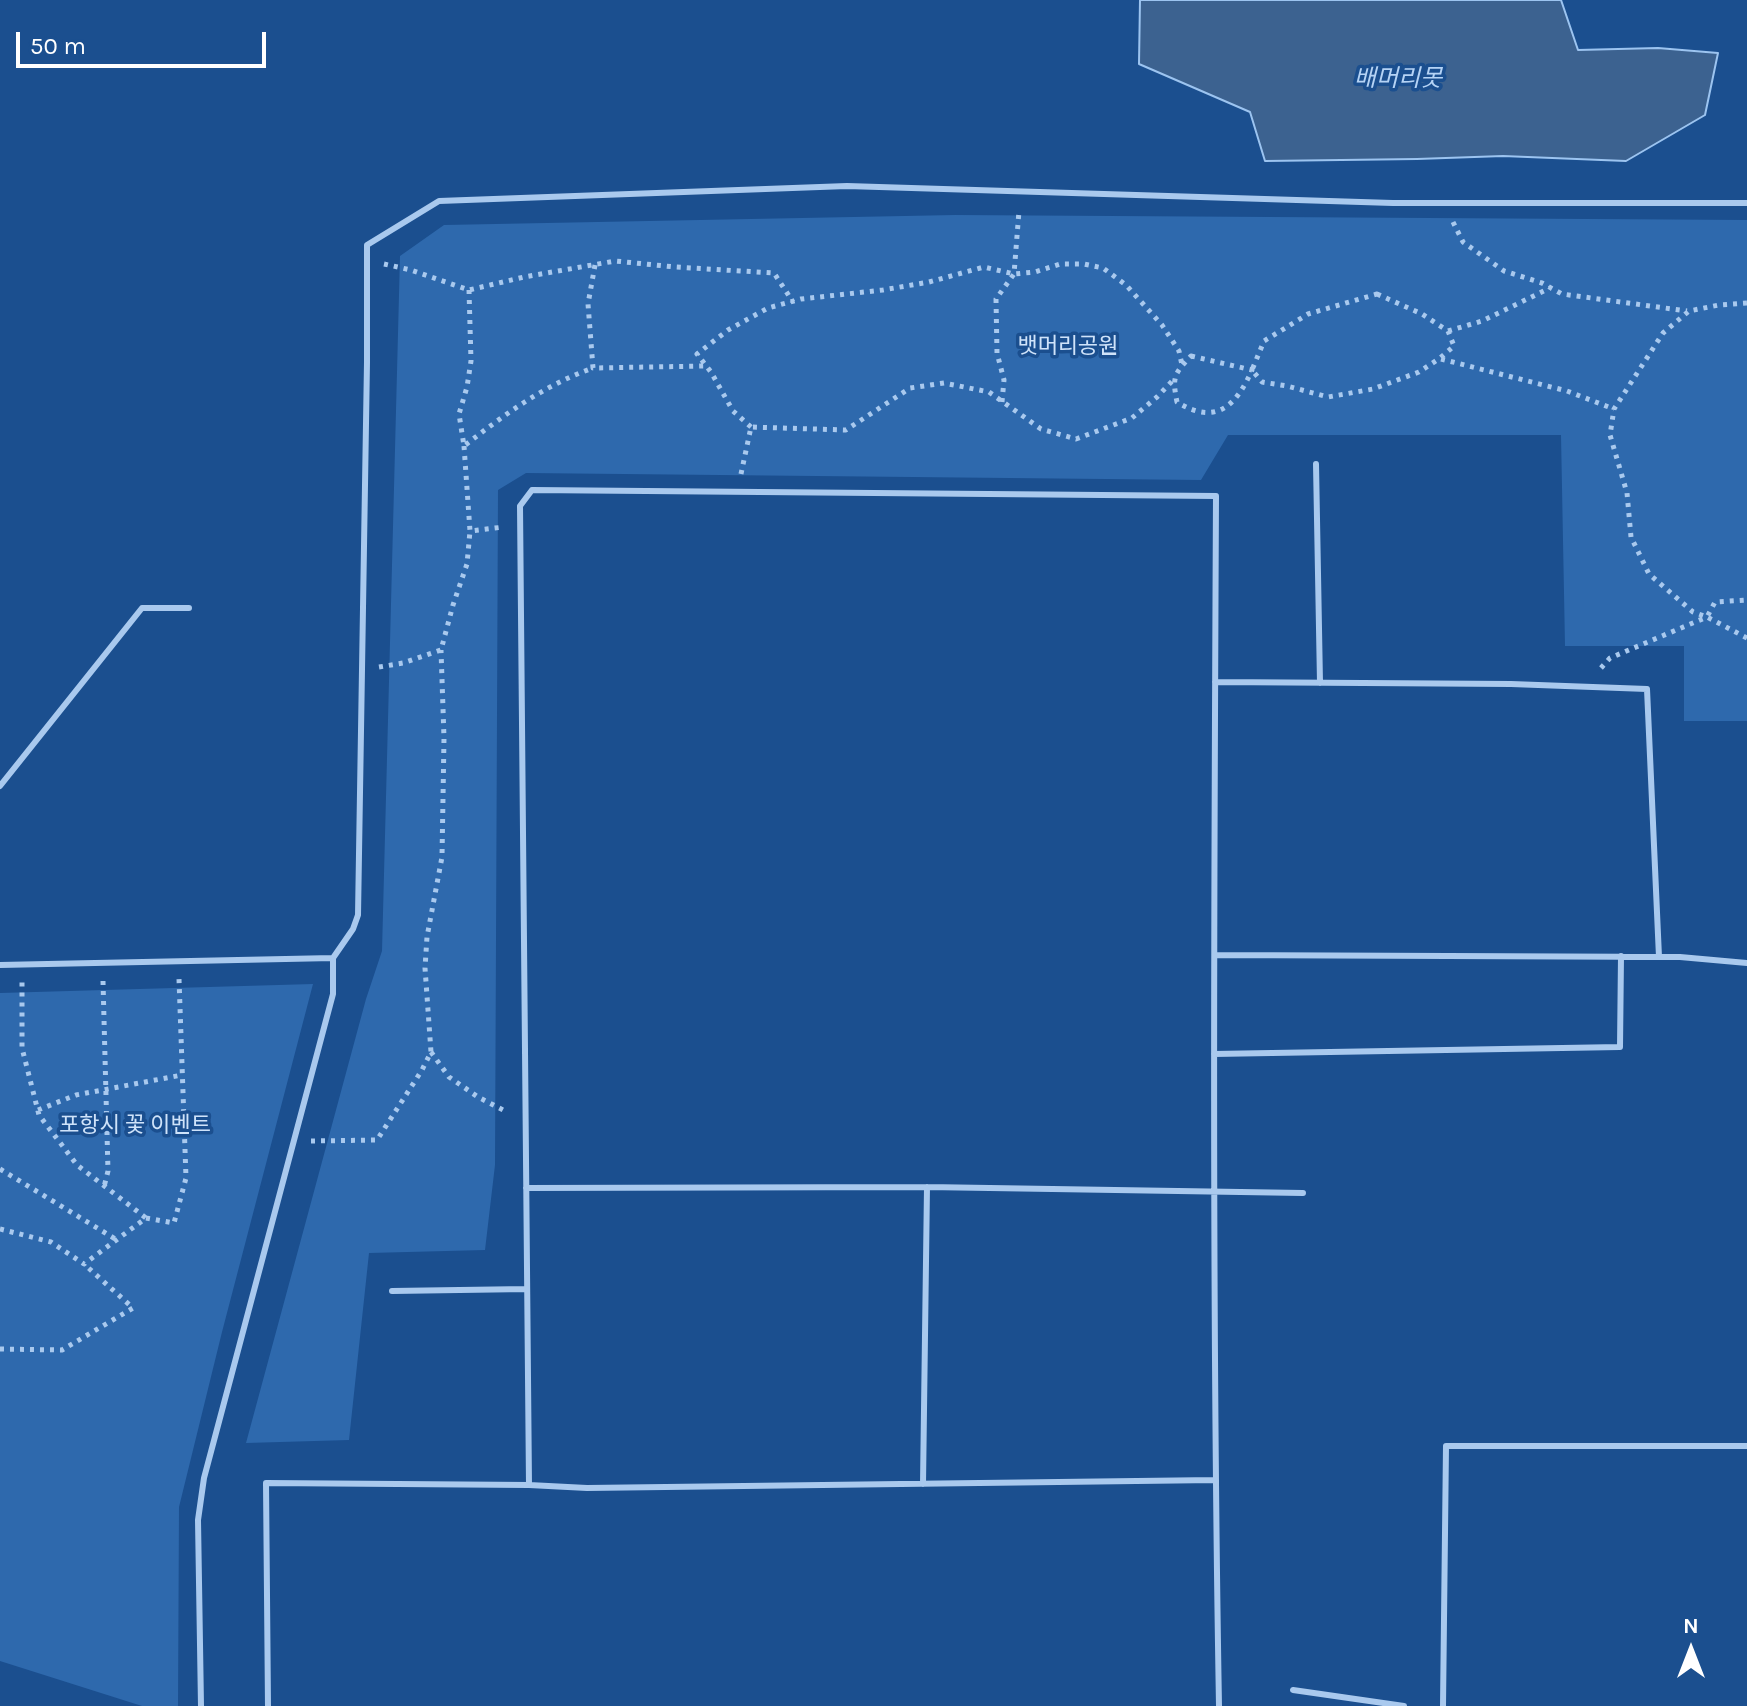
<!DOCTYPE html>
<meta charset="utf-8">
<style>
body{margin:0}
#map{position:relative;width:1747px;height:1706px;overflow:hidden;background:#1b4f8f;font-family:Karla,sans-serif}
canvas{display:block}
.north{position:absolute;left:1651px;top:1610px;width:80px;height:80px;-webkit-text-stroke:6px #1b4f8f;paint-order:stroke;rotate:0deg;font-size:22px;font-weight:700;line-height:32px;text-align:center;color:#fff}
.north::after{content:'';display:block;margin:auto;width:28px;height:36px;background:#fff;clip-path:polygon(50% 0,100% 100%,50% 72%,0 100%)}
.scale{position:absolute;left:16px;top:32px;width:250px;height:36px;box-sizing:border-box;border:4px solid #fff;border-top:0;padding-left:10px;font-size:24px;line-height:28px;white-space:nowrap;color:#fff;-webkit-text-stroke:6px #1b4f8f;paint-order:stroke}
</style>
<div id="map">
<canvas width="1747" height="1706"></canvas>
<div class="north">N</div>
<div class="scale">50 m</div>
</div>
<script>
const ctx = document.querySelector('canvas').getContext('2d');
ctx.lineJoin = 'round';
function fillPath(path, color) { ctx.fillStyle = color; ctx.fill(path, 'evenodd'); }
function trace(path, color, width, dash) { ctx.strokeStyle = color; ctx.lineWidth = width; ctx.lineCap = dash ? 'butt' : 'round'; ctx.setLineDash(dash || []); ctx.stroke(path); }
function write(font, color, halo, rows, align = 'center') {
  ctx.font = font + ' Karla,"Noto Sans KR",sans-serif'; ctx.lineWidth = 7; ctx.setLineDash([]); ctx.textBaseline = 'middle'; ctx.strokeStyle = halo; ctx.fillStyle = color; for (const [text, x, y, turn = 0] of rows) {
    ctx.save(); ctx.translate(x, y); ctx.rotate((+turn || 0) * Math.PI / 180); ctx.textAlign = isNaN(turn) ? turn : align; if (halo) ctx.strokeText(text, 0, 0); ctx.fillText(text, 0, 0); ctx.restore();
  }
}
const green = new Path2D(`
 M955,215L1747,220V721H1684V646H1565L1561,435H1228L1201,480L526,473L498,490L495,1165L485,1250L369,1253L349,1440L246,1443L366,999L382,951L400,256L444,225Z
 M313,984L222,1332L179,1507L178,1706H142L0,1661V993Z`);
const water = new Path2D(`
 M1140,0H1561L1578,50L1658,48L1718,53L1705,115L1626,161L1503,156L1417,159L1265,161L1250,112L1139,64Z`);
const path = new Path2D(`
 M1453,222L1463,242L1504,271L1542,283L1562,294L1687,311
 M384,264L411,270L469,290L524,277L615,261L675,267L774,273L793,302
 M595,265L588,304L593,368L706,366
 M469,290L471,361L467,387L459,414L464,446C504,415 544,385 593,368
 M1377,294L1422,314L1448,331L1454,346L1440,358L1419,372L1373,389L1328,397L1287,386L1262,382L1252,370L1264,341L1308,314Z
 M1747,303L1719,305L1689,311L1663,333L1614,409L1610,435L1627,493L1631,537L1649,574L1693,612L1707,617L1715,602L1747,600
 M1448,331L1482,321L1550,288
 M1191,356L1252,370C1236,406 1216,426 1177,402C1172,377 1174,374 1191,356Z
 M1441,359L1567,391L1614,409
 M1002,402L1004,380L997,353L996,299L1014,274L1019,211
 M751,427L733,411L711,372L697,354L728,330L768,308L801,299L883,290L929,282L984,267L1014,274L1035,272L1060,264H1084L1103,268L1126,285L1162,325L1179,351L1182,365
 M464,446L470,531L504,527
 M741,474L751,427L846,430L910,388L944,383L989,392L1041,429L1076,439L1132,418L1157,397L1175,378
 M379,667L403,663L441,650L453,605L467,564L470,531
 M1601,668L1610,658L1707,617L1747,638
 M103,981L108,1171L104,1187
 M431,1052L449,1077L478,1097L507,1112
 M38,1110L76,1095L182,1075
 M311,1141L377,1140L422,1070L431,1052L425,968L427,937L442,857L444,738L441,650
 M0,1169L117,1240
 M146,1218L174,1223L186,1178L179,979
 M0,1229L51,1242L84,1264L146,1218L77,1165L39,1115L22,1048V982
 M0,1349L62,1350L133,1308L84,1264`);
const lane = new Path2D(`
 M1316,464L1320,683
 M1215,682L1511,684L1647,689L1659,957
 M0,786L142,608H189
 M1215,955L1680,957L1747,963
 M0,965L333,958L353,929L358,915L367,362V245L439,201L847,186L1393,203H1747
 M1214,1054L1620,1047L1621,956
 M526,1188L927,1187L1303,1193
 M392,1291L527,1289
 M923,1484L927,1187
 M529,1485L587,1488L1215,1480
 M1293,1690L1404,1706
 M201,1706L198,1520L204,1478L333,994V958
 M268,1706L266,1483L529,1485L520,506L532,490L1216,496C1214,899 1212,1303 1219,1706
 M1443,1706L1446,1446H1747`);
const parkNames = [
 ["뱃머리공원",1068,347],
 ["포항시 꽃 이벤트",135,1126]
];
const waterNames = [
 ["배머리못",1398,79]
];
fillPath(green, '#2e69ad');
fillPath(water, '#3c6290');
trace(water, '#9cc4f0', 2);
trace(path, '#a9c9ee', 5, [4, 6]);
trace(lane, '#a9c9ee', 6);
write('22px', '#cfe3fa', '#1b4f8f', parkNames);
write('italic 24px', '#b5d3f5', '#1b4f8f', waterNames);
</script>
